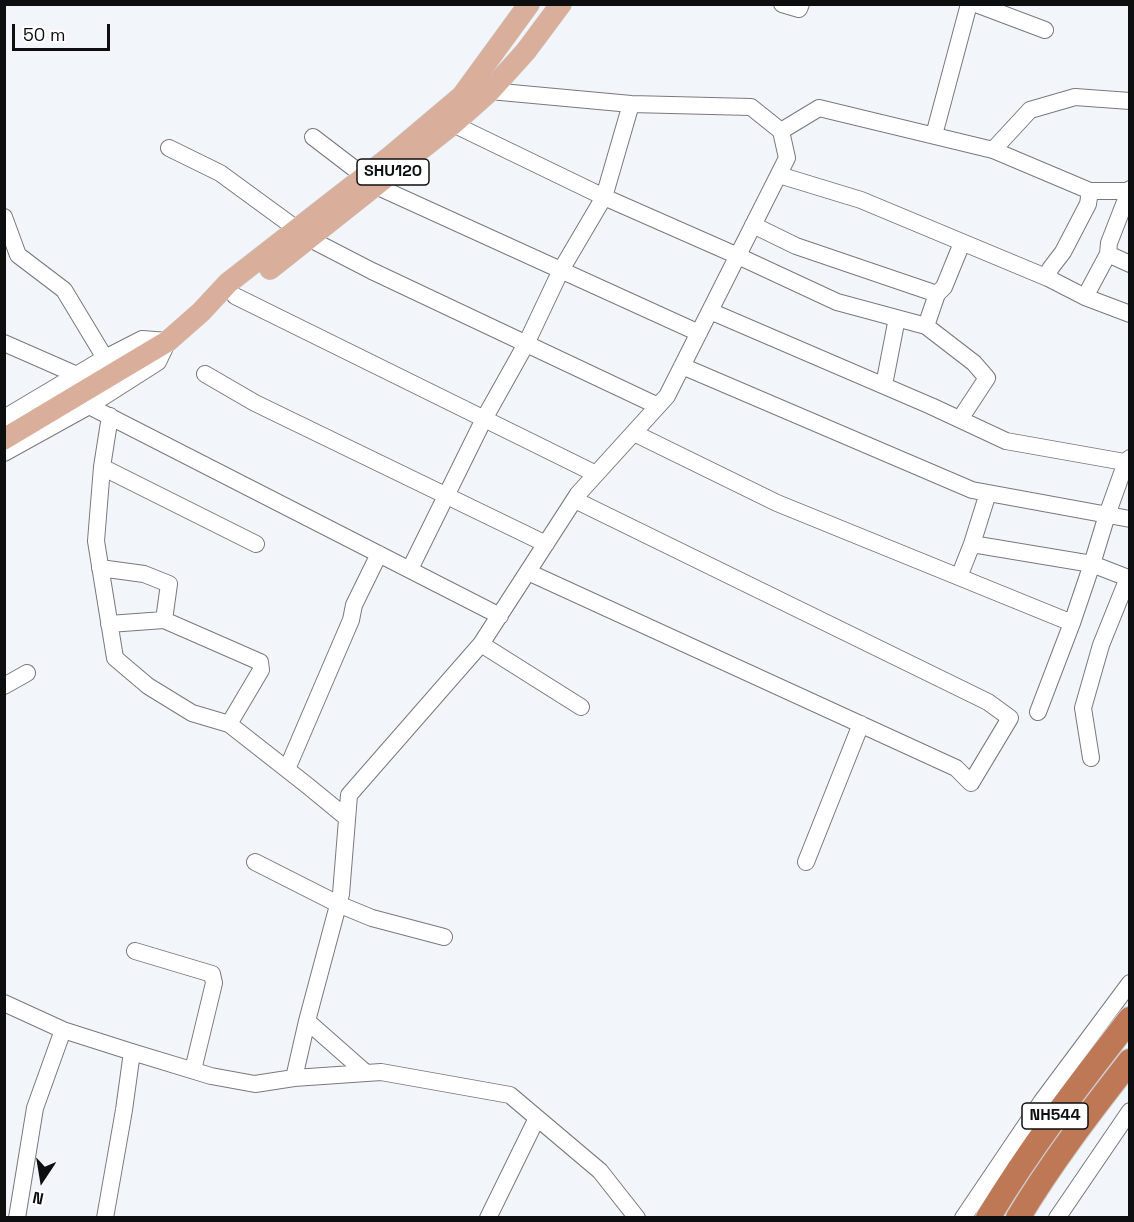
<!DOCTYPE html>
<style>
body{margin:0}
#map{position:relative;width:1134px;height:1222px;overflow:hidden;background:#f2f5f9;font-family:"Space Grotesk",sans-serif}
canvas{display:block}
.frame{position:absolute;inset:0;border:6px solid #0c0e0f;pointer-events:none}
.north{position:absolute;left:12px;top:1150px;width:60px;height:60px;-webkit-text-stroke:4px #fff;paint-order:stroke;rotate:192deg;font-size:16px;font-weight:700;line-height:24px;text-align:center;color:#0c0e0f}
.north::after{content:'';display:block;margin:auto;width:21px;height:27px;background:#0c0e0f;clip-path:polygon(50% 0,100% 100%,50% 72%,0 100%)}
.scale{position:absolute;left:12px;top:24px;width:98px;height:27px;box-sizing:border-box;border:3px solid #0c0e0f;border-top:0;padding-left:8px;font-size:18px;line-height:21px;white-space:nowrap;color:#0c0e0f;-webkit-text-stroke:4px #fff;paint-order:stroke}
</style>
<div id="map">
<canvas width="1134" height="1222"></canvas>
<div class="frame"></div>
<div class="north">N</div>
<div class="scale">50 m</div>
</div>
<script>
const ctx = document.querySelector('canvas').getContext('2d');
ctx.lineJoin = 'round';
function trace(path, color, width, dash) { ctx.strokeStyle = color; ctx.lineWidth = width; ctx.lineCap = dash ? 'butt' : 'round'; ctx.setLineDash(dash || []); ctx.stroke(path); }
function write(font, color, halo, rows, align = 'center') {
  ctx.font = font + ' "Space Grotesk",sans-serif'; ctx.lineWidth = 4.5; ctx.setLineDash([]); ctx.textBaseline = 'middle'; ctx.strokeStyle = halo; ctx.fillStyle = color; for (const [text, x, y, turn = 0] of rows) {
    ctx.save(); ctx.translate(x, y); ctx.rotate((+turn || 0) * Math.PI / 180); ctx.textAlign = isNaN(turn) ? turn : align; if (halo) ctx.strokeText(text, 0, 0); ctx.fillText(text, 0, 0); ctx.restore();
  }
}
const minor = new Path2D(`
 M782,4L799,9L801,4
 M976,4L1045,30
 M453,124L604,197L738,256L837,302L926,326L937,294L944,287L962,243
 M781,131L819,108L993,150L1090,191H1130
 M934,135L969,4
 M313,137L364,176
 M169,148L220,173L298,230
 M993,150L1030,110L1075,97L1130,101
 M779,175L861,200L1048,278L1085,297L1130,314
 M376,186L699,333
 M4,217L18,255L64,290L105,358
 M753,225L796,246L937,294
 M310,239L372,271L658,406
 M1108,254L1130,264
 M1048,278L1050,269L1063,252L1088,204L1090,191
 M235,296L596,474
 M1085,297L1108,254L1109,243L1130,189
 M710,311L931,406L1006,441L1130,463
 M926,326L974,363L987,378L960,419
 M4,343L77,375
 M682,366L972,490L1130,519
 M205,374L255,403L546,544
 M884,385L897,318
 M89,406L500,616
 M110,416L102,467L96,541L115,658L148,686L192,713L229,724L308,786L347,818
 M4,418L105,358L142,339L168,341L158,362L89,406L4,453
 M634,433L777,503L1072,623
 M102,467L256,544
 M972,544L988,493
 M100,568L144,574L169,584L164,620L109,624
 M410,569L484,419L526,344L561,270L604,197L631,104
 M528,572L956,768L971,783L1010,718L988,702L575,500
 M959,577L972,544L1092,564L1107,515L1126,462L1130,458
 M164,620L260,662L261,670L229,724
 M481,644L581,707
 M4,686L27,673
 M1038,712L1072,623L1092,564L1128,578L1101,645L1083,708L1091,758
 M287,769L351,620L354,605L379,554
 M255,862L338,904L372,918L444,937
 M806,862L861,724
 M135,951L212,974L214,983L193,1070
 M4,1003L63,1030L132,1052L211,1076L255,1084L294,1078L381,1072L510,1095L600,1171L637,1218
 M307,1021L366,1073
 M294,1078L307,1021L341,894L349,795L481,644L578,494L667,396L787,158L781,131L751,107L631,104L490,91
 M17,1218L35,1108L63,1030
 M105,1218L124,1110L132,1052
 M488,1218L537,1118
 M963,1218L1042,1101L1130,983
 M1057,1218L1130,1111`);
const major = new Path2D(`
 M270,269L453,124L490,91L526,51L561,4
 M4,439L168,341L201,312L228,283L391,156L462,96L529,4`);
const highway = new Path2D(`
 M988,1218C1030,1148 1080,1083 1130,1019
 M1018,1218C1051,1163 1090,1112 1130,1061`);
const shields = [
 [393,172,72],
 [1055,1116,66]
];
const shieldNames = [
 ["SHU120",393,172],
 ["NH544",1055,1116]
];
trace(minor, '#777a7d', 18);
trace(major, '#cecfcf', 22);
trace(highway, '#cecfcf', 26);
trace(minor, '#fff', 16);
trace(major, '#d9ae9a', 21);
trace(highway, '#bf7856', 24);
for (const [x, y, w] of shields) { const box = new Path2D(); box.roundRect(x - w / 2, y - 13, w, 26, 4.5); ctx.fillStyle = '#fff'; ctx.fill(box); trace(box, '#0c0e0f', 1.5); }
write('bold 16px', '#0c0e0f', null, shieldNames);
</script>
